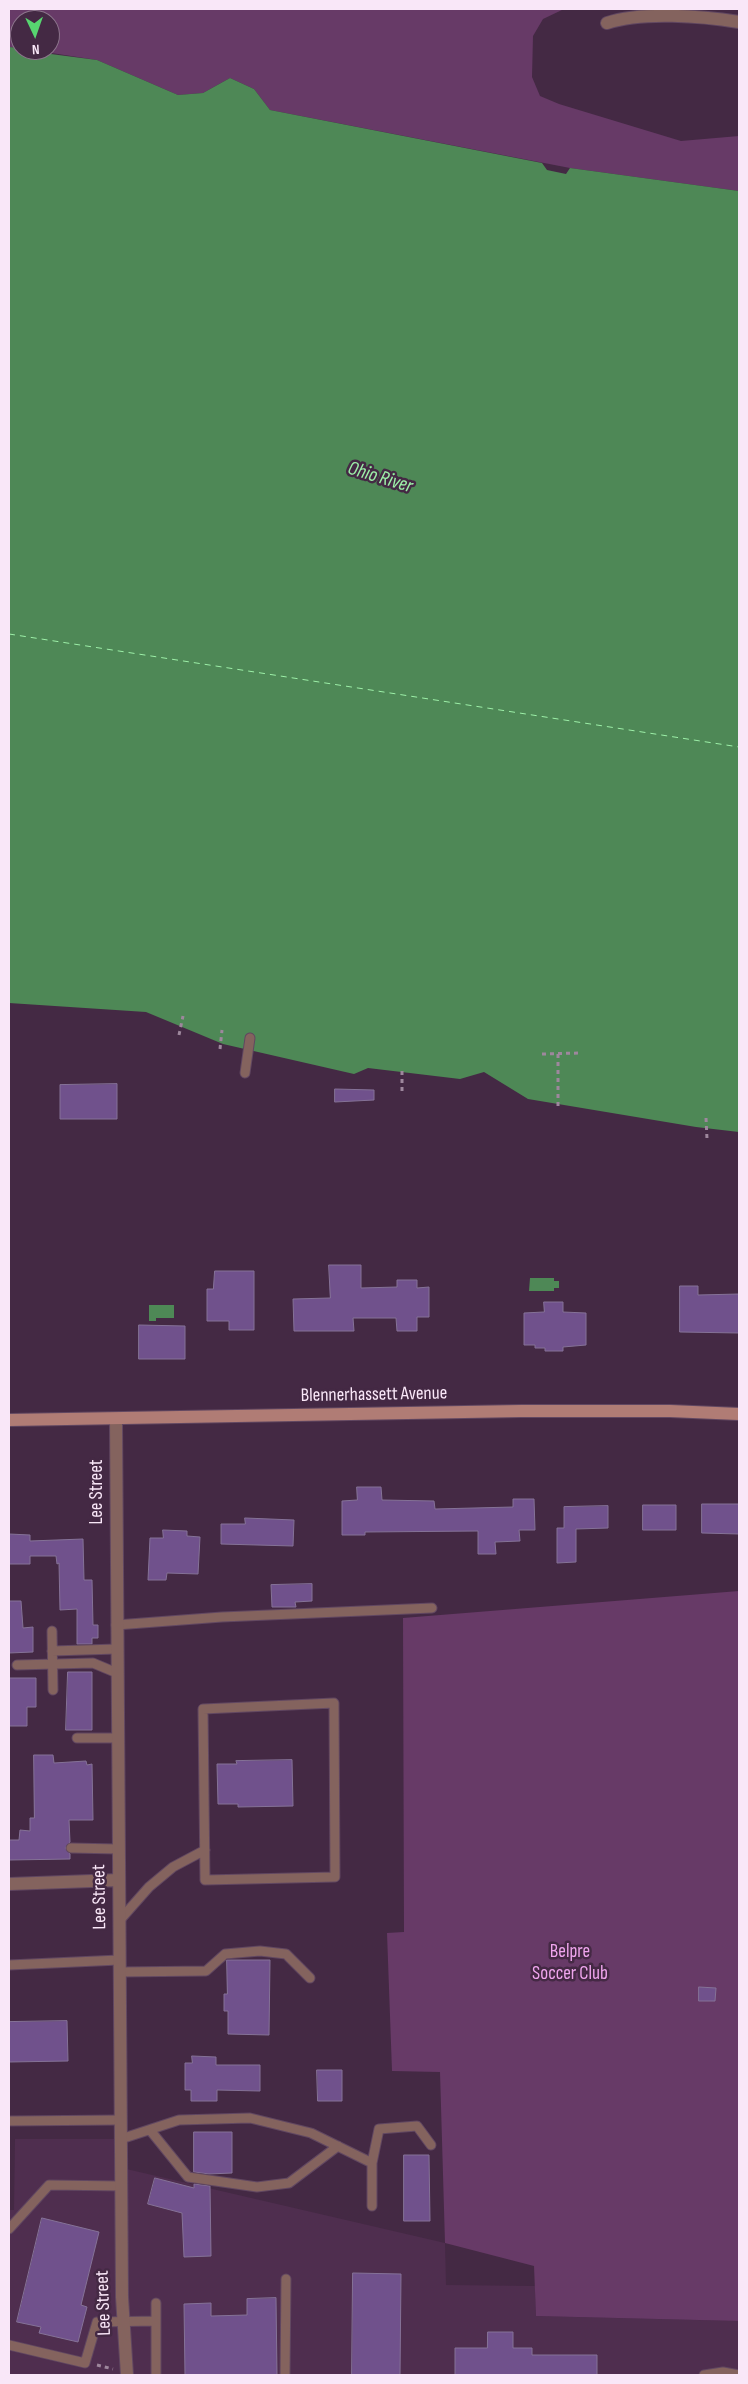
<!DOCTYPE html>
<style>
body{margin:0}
#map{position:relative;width:748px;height:2384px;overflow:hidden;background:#442944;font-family:"Sofia Sans Condensed",sans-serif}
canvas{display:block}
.frame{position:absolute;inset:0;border:10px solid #f9e7f8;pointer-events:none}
.north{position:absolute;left:10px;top:10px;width:50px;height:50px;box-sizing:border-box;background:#442944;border:1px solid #8c758c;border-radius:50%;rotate:177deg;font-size:14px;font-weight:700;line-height:20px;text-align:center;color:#f9e7f8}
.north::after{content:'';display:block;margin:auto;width:18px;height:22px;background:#57d570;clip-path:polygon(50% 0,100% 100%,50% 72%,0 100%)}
</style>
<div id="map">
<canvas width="748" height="2384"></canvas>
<div class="frame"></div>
<div class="north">N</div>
</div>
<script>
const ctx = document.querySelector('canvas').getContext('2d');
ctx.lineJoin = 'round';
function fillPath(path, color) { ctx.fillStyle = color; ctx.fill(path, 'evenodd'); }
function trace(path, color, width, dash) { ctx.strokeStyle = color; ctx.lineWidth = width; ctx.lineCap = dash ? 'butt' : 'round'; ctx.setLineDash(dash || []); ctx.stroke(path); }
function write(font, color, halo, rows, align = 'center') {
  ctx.font = font + ' "Sofia Sans Condensed",sans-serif'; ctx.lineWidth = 5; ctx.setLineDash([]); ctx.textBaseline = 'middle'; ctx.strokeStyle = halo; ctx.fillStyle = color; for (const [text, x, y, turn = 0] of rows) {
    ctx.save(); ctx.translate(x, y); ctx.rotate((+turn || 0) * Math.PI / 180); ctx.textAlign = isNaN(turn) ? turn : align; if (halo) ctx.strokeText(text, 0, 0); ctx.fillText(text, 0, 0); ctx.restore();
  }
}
const built = new Path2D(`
 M15,2139H121L122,2168L445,2243L446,2285L535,2286L536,2316L739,2321V2375H9V2210H14Z`);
const green = new Path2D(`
 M9,9H564L543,19L533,36L532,77L540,96L559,104L681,141L739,136V191L570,168L270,110L254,89L230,78L203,93L178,95L97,60L32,50H50V20H20V48L9,47Z
 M739,1591V2321L536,2316L534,2266L445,2243L440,2072L392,2071L387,1933L404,1932L403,1618Z`);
const water = new Path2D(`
 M9,47L20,48V50L97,60L178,95L203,93L230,78L254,89L270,110L542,163L547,170L566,174L570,168L739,191V1132L696,1127L528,1099L484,1072L460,1079L368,1068L354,1074L223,1044L146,1012L9,1003Z
 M530,1278H554V1281H559V1288H554V1291H529Z
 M149,1305H174V1318H156V1321H149Z`);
const ferry = new Path2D(`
 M9,634L739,747`);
const building = new Path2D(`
 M117,1084V1119H60V1085Z
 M335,1089L374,1090V1100L335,1102Z
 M329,1265H361V1288L397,1287V1280H417V1288L429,1287V1317H417V1331H397L396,1318H353L354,1331H294L293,1299L330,1298Z
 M215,1271H254V1330H229V1321H207V1289H213Z
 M680,1286H698V1295L739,1294V1333L680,1332Z
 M544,1302H563V1312L586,1313V1345L563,1347V1351H545V1348H535V1345H524V1313L544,1312Z
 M139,1325L185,1326V1359H139Z
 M357,1487H381L382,1500L434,1501L435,1509L513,1507V1499H534L535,1530H519L520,1541L495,1542L496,1554H478V1531L365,1532V1535H342V1501L357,1500Z
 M702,1504H739V1534L702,1533Z
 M643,1505H676V1530H643Z
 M608,1506V1528L576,1529V1562L557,1563V1528H564V1507Z
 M245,1518L294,1520L293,1546L221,1544V1524H245Z
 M163,1530L187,1531V1536L200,1537L198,1574L167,1573L166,1580H148L150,1538H163Z
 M9,1534L30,1535V1541L83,1539L84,1580H92L93,1625H98V1638H92V1644H77V1609L60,1610L59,1563L57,1564L56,1556H30V1564H9Z
 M312,1584V1601L295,1602L296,1607H272L271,1585Z
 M9,1601H21L23,1628L33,1627V1652L9,1653Z
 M68,1672H92V1730H66Z
 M9,1678H36V1707H27V1726H9Z
 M34,1755H53L54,1763L86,1761L87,1765L92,1764L93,1820H69L70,1842L65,1848L70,1854V1859L9,1860V1840H19L20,1830L30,1831V1818H34Z
 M292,1760L293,1806L238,1807V1804H218L217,1764H237L236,1761Z
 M227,1960H270L269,2035L228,2034V2011H224V1994H227Z
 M699,1987L716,1988L715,2001H699Z
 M67,2021L68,2061L9,2062V2022Z
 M192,2056L216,2057V2065H260V2091L217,2090V2101H191V2090H185V2063H192Z
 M317,2070H342V2101H318Z
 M194,2132H232V2173L209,2174L194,2172Z
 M404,2155H429L430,2221H404Z
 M155,2178L194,2188V2184L210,2186L211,2256L184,2257L182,2213L148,2204Z
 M42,2218L99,2232L81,2305L87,2307L78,2342L39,2333L41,2327L17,2322Z
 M353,2273L401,2274L400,2375H352Z
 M276,2298L277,2375H185L184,2304L211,2303V2316L247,2315V2299Z
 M488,2332H513V2348H532V2355H597V2375H455V2348H487Z`);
const path = new Path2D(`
 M179,1035L183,1016
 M220,1049L222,1030
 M542,1054L579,1053
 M558,1054V1110
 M402,1091V1069
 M706,1118L707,1139
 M97,2365L113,2369`);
const lane = new Path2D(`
 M245,1073L250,1038
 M116,1625L222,1617L432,1608
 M52,1631L53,1690
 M52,1651L117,1649
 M17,1665L93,1663L117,1673
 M334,1703L335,1877L205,1880L203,1709Z
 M77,1738H117
 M71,1848L118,1849
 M119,1921L149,1887L173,1867L205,1850
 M9,1965L119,1960
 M119,1972L206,1971L225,1954L260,1951L286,1954L310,1978
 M9,2121L121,2120
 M150,2130L188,2177L257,2187L289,2183L338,2146
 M121,2139L179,2120L250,2118L311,2133L372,2163
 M372,2206V2163L379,2129L417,2126L431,2145
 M9,2229L49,2185L121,2186
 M156,2303V2375
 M9,2345L85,2363L97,2322L156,2321
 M285,2375L286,2279
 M704,2375L723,2372L739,2375`);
const street = new Path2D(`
 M607,23C642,11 702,16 739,22
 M116,1419L122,2297L127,2375
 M9,1884L119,1880`);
const secondary = new Path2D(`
 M9,1420L521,1411H670L739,1414`);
const streetNames = [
 ["Blennerhassett Avenue",374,1395,-1],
 ["Lee Street",97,1492,-90],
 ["Lee Street",100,1897,-91],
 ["Lee Street",104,2303,-92]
];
const parkNames = [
 ["Belpre",570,1952],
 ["Soccer Club",570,1974]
];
const waterNames = [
 ["Ohio River",380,478,17]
];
fillPath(built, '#4f2e4f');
fillPath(green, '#673a67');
fillPath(water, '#4e8856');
trace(ferry, '#9df0a8', 1, [6, 5]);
fillPath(building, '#70518c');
trace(building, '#857297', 1);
trace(lane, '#614761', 11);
trace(street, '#614761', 14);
trace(secondary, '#614761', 14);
trace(path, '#9e879d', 3, [4, 4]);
trace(lane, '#84635e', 9);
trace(street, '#84635e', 12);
trace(secondary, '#b07c75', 12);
write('19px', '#f9e7f8', '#442944', streetNames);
write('19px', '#efa5ed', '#442944', parkNames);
write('italic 20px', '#9df0a8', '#442944', waterNames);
</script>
